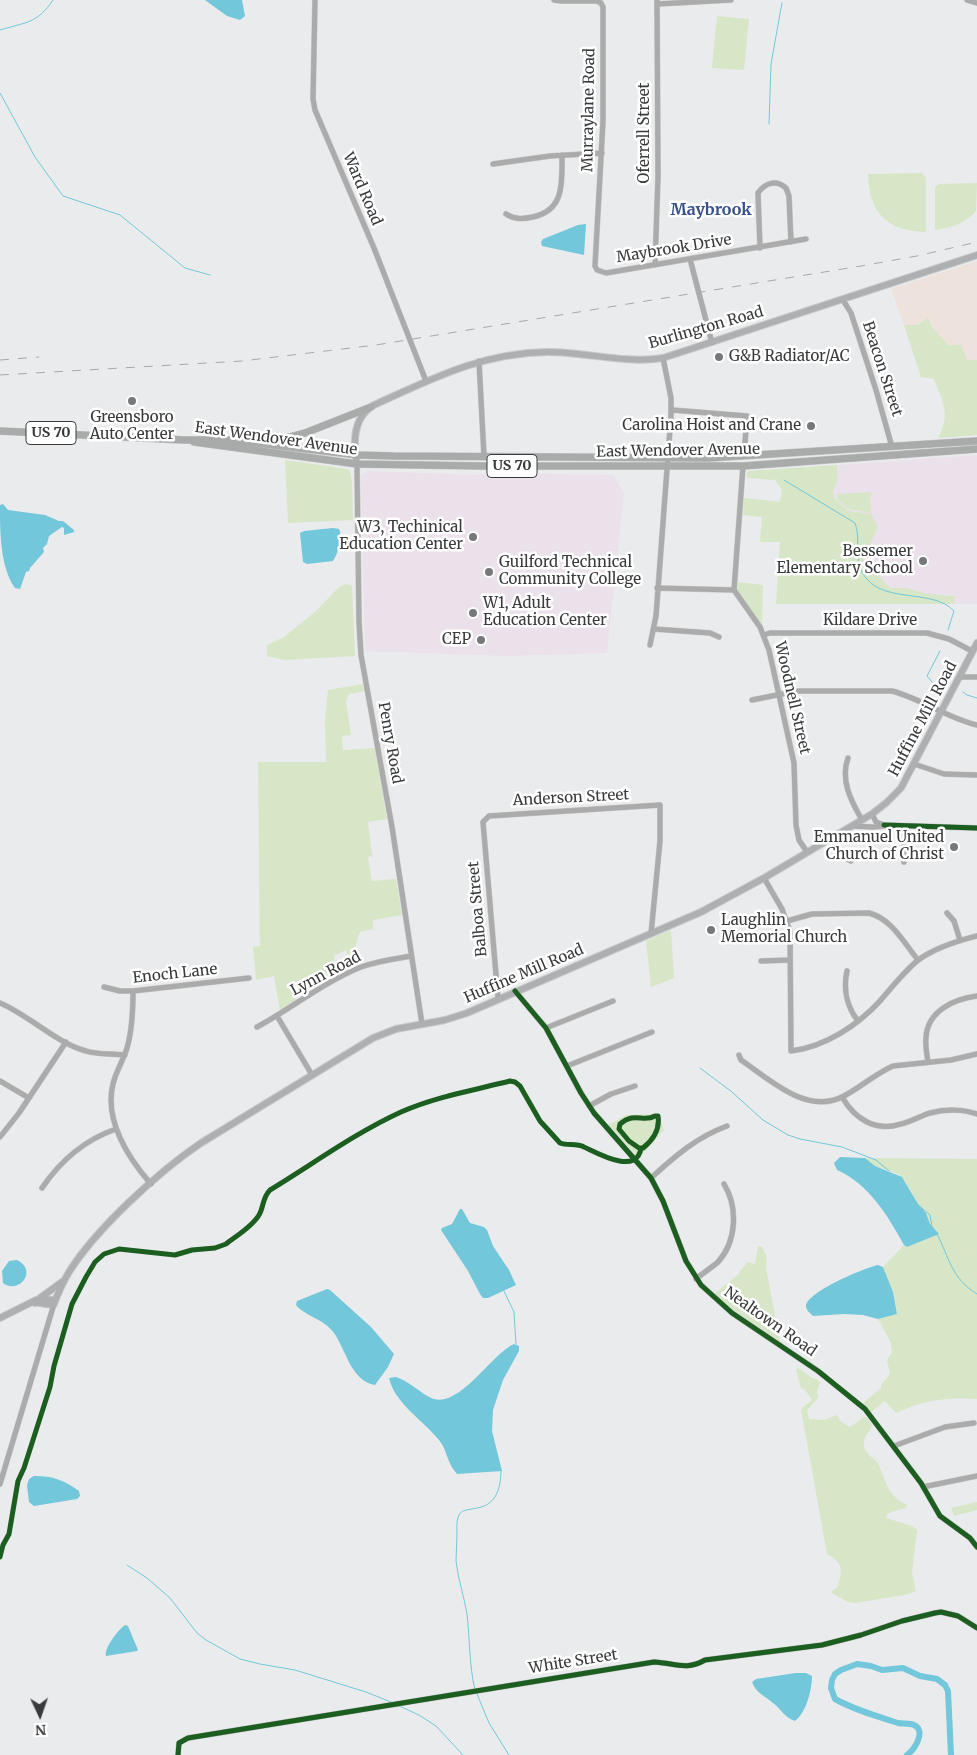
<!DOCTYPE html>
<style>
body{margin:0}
#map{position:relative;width:977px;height:1755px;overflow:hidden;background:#eaebec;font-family:Merriweather,serif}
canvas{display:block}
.north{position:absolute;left:15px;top:1690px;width:50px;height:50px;-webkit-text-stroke:4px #fff;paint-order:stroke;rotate:177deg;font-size:14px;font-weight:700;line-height:20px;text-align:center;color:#393a3b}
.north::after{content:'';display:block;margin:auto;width:18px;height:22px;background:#393a3b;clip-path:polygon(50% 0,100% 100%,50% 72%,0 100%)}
</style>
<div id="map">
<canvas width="977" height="1755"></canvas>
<div class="north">N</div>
</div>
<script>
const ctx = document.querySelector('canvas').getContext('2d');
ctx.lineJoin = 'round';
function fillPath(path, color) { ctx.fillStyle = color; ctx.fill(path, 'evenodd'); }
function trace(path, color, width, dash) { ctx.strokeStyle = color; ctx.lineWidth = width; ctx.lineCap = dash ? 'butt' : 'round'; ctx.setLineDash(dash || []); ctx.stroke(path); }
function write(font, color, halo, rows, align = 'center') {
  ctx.font = font + ' Merriweather,serif'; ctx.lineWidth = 5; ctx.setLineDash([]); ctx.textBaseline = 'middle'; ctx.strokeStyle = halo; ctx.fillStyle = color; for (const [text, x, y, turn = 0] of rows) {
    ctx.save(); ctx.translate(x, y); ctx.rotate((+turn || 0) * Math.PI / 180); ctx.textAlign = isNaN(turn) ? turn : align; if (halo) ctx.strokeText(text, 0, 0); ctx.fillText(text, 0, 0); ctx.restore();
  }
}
const commercial = new Path2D(`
 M977,261V360H967L948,345L923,320L917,325H904L891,289Z`);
const education = new Path2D(`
 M977,455V604H954V596L928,594L906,588H890L870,566L867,556L869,545L877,527L849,511L834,498L833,491L838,480L837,465Z
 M366,471L476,475L492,473L613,475L624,493L607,653L506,656L365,651L361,476Z`);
const green = new Path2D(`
 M717,16L749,19L744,70L712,68Z
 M922,173L926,178V232C887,231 869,213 868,174Z
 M977,183L976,211C966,223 951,228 935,230V187L939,184Z
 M928,318L931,326L948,345H961L967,360H977V435L938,438C951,415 943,402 934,379L921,377L904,325H917Z
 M285,460L347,469L350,471L352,483L353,520L288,523Z
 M837,465L838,480L833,491L834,498L849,511L871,514L878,527C861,560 867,562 890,588H906L928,594L955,596L954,604H776L780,542H760L762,517L743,515L744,498L780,502L782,490L775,480L747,478V472L749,471Z
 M872,492L870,498L871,513L849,509L837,499V494Z
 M737,582L763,585L762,625L738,593Z
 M346,584L352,586L355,656L285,660L267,656V645L284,637L316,611L339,587Z
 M363,684L365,691L349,694L346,701L351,735L342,736L343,750L375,748L387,819L368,822L372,856L368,857L372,881L396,879L402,915L373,920V929L360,932C355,943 354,955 357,967L353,968L346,950L334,956L337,976L309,992L300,979L289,987L297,1000L280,1010L274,976L256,980L253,947L260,946L258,762H326L325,721L328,690Z
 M671,930L674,978L651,987L646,941Z
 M659,1114L664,1130L639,1158L608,1125L626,1115Z
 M865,1158L977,1159V1399C947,1397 923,1400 896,1413L885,1401L871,1412L863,1403L881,1388V1385L890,1374L887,1360L892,1352L891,1343L878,1319L897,1314C896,1298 889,1282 883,1267L904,1245L907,1247L939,1234L930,1224L926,1213L918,1204L905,1181L898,1174L875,1166Z
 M758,1246L762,1247L767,1257L766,1268L780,1342L732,1309L714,1294L739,1274L740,1271L748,1262L755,1264Z
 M798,1368L812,1378L818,1380L820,1383L817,1391L818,1398L807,1410L809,1419L824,1420L837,1415L840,1421L850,1427L864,1417L868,1418L872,1424C871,1432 863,1435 864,1444C864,1453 872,1457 877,1462C880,1465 880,1470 882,1473C887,1488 892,1498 907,1505L905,1508L888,1513L886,1518L912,1526L917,1530L912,1573L916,1591L904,1595L855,1603L848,1602L832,1593V1591L837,1588C843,1571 844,1563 827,1554L801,1409L812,1400L805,1390L801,1388L796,1369Z
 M977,1502V1510L954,1516L951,1508Z`);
const water = new Path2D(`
 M205,0H242L245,16L240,20L227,16Z
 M586,224L584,255L542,246L541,242L543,239L578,225Z
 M3,504L8,510L45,515L59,521H63L74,530V532L64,535V528L62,527L49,536L47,544L43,548L44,552L30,568L29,571L26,572L20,589L15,588C0,567 0,531 0,505Z
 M333,528L339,529C343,537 338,554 333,561L307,564L303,562L300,533L304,531Z
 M840,1157L865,1158L875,1166L902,1177L918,1204L926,1213L930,1224L939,1234L907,1247L904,1245C888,1216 869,1184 837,1170L834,1163Z
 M460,1209H462L470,1223L484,1227L487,1230L493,1246L509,1270L516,1285L488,1298H483L480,1294L468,1271L441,1230L442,1228L452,1224Z
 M17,1260C39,1271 18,1295 3,1283L2,1271L9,1261Z
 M878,1265L883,1267L893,1292L897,1314L878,1319L863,1315L844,1314L813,1316C810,1313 806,1310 806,1306C808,1291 865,1268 878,1265Z
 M327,1289L330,1290L371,1327L394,1354L388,1367L375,1385C351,1381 346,1350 334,1333C323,1318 306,1317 296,1305L297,1301Z
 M514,1344L519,1346V1351L503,1380L493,1410L492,1431L502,1471L457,1474C446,1462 448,1451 439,1440C423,1420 395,1404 389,1378L396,1377L401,1379C412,1384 421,1393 431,1398C459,1410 491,1354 514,1344Z
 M34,1476C53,1476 64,1480 79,1491L80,1496L77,1499L34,1506L29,1502L27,1485L29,1479Z
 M125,1625L128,1626L138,1650L137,1651L106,1656C104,1648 118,1630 125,1625Z
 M796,1673H806L812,1676C812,1690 806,1713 795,1721C785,1718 781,1709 773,1703C765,1696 756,1693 752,1682L756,1679Z`);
const stream = new Path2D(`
 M0,30C26,22 37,24 53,0
 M0,93L35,157L63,196L120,215L185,268L210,275
 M769,124L771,64L782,3
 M784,480L855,523C861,538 854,557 862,572C880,606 932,587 954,611L948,630
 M940,651L927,676L933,683L943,687
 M963,692L967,695L977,698
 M700,1068L732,1092L763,1120L788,1135L800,1139L842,1147L876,1160L889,1171
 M917,1204L930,1215L932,1227
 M937,1234C950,1259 951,1278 977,1294
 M504,1291L514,1312L516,1344
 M127,1565L147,1578L170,1598L197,1633L206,1640L240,1659L260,1664L295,1670L366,1692L391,1702
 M475,1690C469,1665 470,1640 467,1614C464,1596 458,1579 456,1561C456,1552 457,1543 457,1534C457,1529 456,1521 459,1515C465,1502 500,1521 501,1471
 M477,1694L489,1723L509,1755
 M399,1706L419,1715L436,1726L463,1755`);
const river = new Path2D(`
 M907,1755C914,1750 927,1731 914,1725C910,1723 903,1724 898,1723C876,1716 855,1710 835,1699L831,1688L832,1680L835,1674L841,1670L857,1664L871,1666L882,1670L903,1668L920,1676L937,1679L945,1685L948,1691L951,1755`);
const minor = new Path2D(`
 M315,0L313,99L315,110L374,248L426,381
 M554,0L561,1H597L601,3L603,7V121L595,266L597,270L606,273L806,239
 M967,0L977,3
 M657,4L731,0
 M493,164L550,156L602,153
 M506,214C515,220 523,219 533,217C565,210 562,182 562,155
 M760,248L758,193C765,183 776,179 786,188L789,196L791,242
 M690,259L712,343
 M655,265L658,176L657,0
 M843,300L851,313L876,390L892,447
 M479,361L484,456
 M672,410L747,416L744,456
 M357,464L359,622L361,655L392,827L422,1024
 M743,466L734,590L760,627L769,650L794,763L796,825L799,840L807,852
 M657,588L734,590
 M654,629L710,633L719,637
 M764,635L770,633H927L949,639L972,651
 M650,645L656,616L671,416V398L663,358
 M960,677H977
 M752,700L797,691H892C922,699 947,718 977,725
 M848,758C840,780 851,801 862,820
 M914,764L944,774L977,775
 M872,814L876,822L884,825L977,828
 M852,826L873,827L884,826
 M904,826V862
 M832,838L843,857L851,861
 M764,878L782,909L790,931L791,1051C825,1047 858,1025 880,1001C892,987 903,973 917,961C934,948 957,941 977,936
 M947,913L954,921L960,940
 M787,921L812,914L869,913C892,919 904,943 918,960
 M761,961L790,960
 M847,971C843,989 847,1007 858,1021
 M104,987L120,991H133L249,978
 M133,991C133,1010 132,1031 127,1048C123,1061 116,1071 113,1084C104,1120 128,1158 151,1184
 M515,991L546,1028L581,1093L594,1113L651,1178L663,1201L686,1261L701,1285L732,1313L818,1371L865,1409L921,1483L940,1516L970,1538L977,1547
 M498,998L483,822L489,816L660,805V841L651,934
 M0,1003C29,1015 56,1043 86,1051C98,1055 112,1053 125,1055
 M277,1016L312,1075
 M257,1027C292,1008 324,982 361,967C377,961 394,959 411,956
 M546,1028L613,1001
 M739,1055L741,1060C769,1079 807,1116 844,1096C861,1087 875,1074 893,1066L951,1060L977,1054
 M928,1062C927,1054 925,1046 926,1038C927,1011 954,999 977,996
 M567,1066L652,1032
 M0,1081L29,1098
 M842,1097C855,1119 875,1132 901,1124C911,1122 920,1116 930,1113C945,1109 963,1109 977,1114
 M589,1106L611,1094L635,1086
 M0,1137L19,1113L66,1042
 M651,1178C675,1156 697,1137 727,1126
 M42,1188C61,1160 84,1140 116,1129
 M696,1279C703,1273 711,1268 718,1262C737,1241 738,1207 724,1184
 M894,1446L945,1427L974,1423
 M0,1484L54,1304
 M923,1487L977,1476
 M178,1755L179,1743L188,1738L654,1662C675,1663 686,1671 705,1660L822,1645L861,1635L902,1621L935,1613L941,1612L958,1616L977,1628`);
const major = new Path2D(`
 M357,464C353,443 353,417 374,405C434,378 481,353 548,352C587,352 624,364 663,358L977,255
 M40,1298L62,1282
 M35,1303C42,1302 48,1306 54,1304
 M54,1304C58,1293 63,1282 69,1272C96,1229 158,1172 201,1143L373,1038L396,1029L445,1020L467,1013L701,912L764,878L872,814L886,803L901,788L977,643
 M0,1318L36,1300L45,1299L52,1300L54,1304`);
const highway = new Path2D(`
 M0,431L184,440H230L358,455L393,456L709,458L977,441
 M257,440L282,439L305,433L371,407
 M194,442L357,464L482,466H743L977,449`);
const rail = new Path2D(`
 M0,360L39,357
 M0,375L242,361L376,345L861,266L917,256L977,242`);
const cycleway = new Path2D(`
 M884,825L977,828
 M515,991L546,1028L581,1093L594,1113L651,1178L663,1201L686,1261L701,1285L732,1313L818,1371L865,1409L921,1483L940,1516L970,1538L977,1547
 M655,1116H658C660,1129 653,1140 643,1148H639L629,1141L619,1129L620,1124C635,1111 643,1123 655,1116Z
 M0,1557L3,1545L9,1534L18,1481L24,1468L50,1387L54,1366L72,1304L86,1277L95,1262L104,1254L119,1249L175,1255L192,1250L215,1248L226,1244C236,1236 252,1227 259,1215C264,1207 262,1198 270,1190C313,1164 355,1133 401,1112C435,1097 474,1090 510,1081L515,1082L520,1086L540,1121L560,1143C568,1146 576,1143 584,1147C597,1153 637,1176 641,1148
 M178,1755L179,1743L188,1738L654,1662C675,1663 686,1671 705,1660L822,1645L861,1635L902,1621L935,1613L941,1612L958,1616L977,1628`);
const markers = [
 [719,357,5,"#777879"],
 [132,401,5,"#777879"],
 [811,426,5,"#777879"],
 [473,537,5,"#777879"],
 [923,561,5,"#777879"],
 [489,572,5,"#777879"],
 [473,613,5,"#777879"],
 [481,640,5,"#777879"],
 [954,847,5,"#777879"],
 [711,930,5,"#777879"]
];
const shields = [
 [51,433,50],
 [512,466,50]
];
const shieldNames = [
 ["US 70",51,433],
 ["US 70",512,466]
];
const streetNames = [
 ["Murraylane Road",589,110,-89],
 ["Oferrell Street",645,133,-90],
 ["Ward Road",362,189,67],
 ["Maybrook Drive",674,249,-9],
 ["Burlington Road",706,328,-16],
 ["Beacon Street",882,369,72],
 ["East Wendover Avenue",276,439,8],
 ["East Wendover Avenue",678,451,-1],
 ["Kildare Drive",870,621],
 ["Woodnell Street",792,698,77],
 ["Huffine Mill Road",923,719,-62],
 ["Penry Road",390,743,80],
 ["Anderson Street",571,798,-3],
 ["Balboa Street",478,909,-95],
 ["Enoch Lane",175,974,-6],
 ["Lynn Road",326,974,-28],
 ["Huffine Mill Road",524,974,-23],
 ["Nealtown Road",770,1322,35],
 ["White Street",573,1662,-9]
];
const poiNames = [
 ["G&B Radiator/AC",729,357,"left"],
 ["Greensboro",132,418,"center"],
 ["Auto Center",132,435,"center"],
 ["Carolina Hoist and Crane",801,426],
 ["W3, Techinical",463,528],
 ["Education Center",463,545],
 ["Bessemer",913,552],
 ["Elementary School",913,569],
 ["Guilford Technical",499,563,"left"],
 ["Community College",499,580,"left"],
 ["W1, Adult",483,604,"left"],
 ["Education Center",483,621,"left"],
 ["CEP",471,640],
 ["Emmanuel United",944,838],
 ["Church of Christ",944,855],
 ["Laughlin",721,921,"left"],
 ["Memorial Church",721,938,"left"]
];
const neighbourhoodNames = [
 ["Maybrook",711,210]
];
fillPath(commercial, '#eee2dd');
fillPath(education, '#ebe1eb');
fillPath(green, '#d6e6c6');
fillPath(water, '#72c7db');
trace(stream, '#72c7db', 1);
trace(river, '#72c7db', 6);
trace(minor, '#c7c8c9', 6);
trace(major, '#c7c8c9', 8);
trace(highway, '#c7c8c9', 8);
trace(minor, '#ababab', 5);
trace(major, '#aeafb0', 6);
trace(highway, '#a9aaaa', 7);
trace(rail, '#a8a8a8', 1, [9, 9]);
trace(cycleway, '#1b5e20', 5);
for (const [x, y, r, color] of markers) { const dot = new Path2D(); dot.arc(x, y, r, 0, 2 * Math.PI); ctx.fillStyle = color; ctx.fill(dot); trace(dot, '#fff', 2); }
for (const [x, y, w] of shields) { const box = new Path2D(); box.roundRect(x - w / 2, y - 11.5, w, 23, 4); ctx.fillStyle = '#fff'; ctx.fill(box); trace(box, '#393a3b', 1); }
write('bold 14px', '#393a3b', null, shieldNames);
write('15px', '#393a3b', '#fff', streetNames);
write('15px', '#393a3b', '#fff', poiNames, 'right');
write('bold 16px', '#39518b', '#fff', neighbourhoodNames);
</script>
